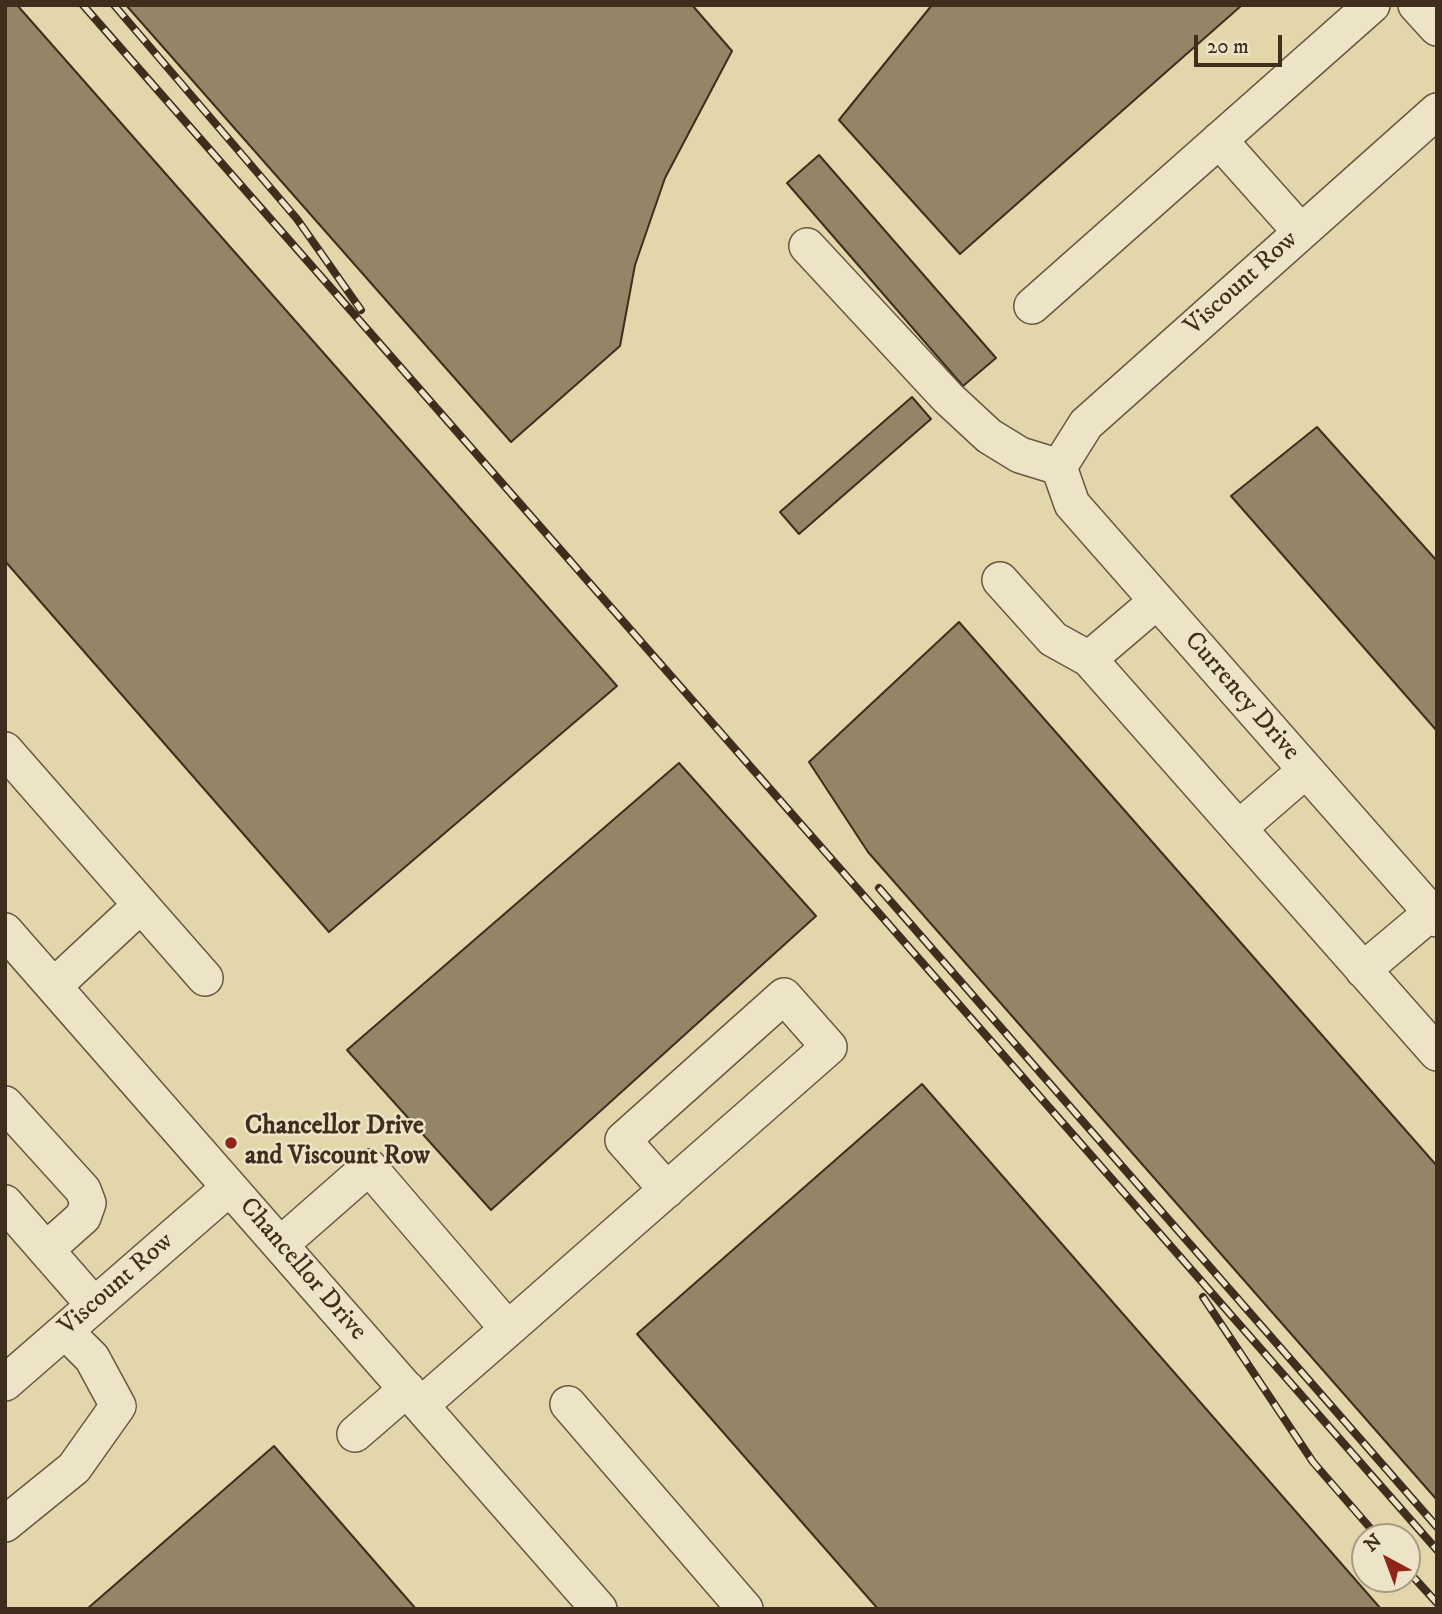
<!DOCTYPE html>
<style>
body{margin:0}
#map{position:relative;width:1442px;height:1614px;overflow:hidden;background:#e3d6ab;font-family:"IM FELL DW Pica",serif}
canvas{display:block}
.frame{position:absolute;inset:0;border:7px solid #3f2d1d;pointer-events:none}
.north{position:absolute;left:1351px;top:1523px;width:70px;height:70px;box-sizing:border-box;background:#ede4c8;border:2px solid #a79b84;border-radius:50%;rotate:319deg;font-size:19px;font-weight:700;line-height:28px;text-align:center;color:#3f2d1d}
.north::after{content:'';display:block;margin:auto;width:24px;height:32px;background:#8f2418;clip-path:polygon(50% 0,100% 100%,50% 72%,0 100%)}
.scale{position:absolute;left:1194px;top:35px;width:88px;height:32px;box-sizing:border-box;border:4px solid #3f2d1d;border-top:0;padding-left:9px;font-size:21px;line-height:24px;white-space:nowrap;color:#3f2d1d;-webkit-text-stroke:5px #ede4c8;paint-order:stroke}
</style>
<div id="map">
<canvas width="1442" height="1614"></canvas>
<div class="frame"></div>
<div class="north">N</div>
<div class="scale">20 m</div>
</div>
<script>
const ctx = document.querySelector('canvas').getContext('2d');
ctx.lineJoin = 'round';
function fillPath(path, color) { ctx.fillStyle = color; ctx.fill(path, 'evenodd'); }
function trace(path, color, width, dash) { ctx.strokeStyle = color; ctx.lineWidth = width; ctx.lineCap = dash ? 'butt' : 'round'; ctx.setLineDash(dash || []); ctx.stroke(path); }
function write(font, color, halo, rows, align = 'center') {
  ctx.font = font + ' "IM FELL DW Pica",serif'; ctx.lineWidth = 5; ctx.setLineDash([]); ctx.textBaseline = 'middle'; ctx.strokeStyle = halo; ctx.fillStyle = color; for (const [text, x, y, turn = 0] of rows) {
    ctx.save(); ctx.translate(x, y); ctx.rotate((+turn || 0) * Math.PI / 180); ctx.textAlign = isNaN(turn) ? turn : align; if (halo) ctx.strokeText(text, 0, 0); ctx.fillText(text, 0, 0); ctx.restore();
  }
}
const building = new Path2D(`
 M5,5H17L617,686L329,932L5,561Z
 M126,5H692L732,51L665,178L635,265L620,346L511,442Z
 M932,5H1242L960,254L839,120Z
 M819,155L996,358L963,386L787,183Z
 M912,397L931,419L799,534L780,512Z
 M1317,427L1437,561V731L1231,496Z
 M959,622L1437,1166V1500L868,852L809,762Z
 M679,763L816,916L491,1210L347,1050Z
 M922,1084L1381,1609H878L637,1334Z
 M274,1446L416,1609H87Z`);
const minor = new Path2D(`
 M1416,5L1437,28
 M1219,140L1301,232
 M807,246L948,398L989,436L1020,455L1059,467
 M1032,306L1372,5
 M1059,467L1072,504L1437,919
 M1059,467L1086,424L1437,111
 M1000,580L1053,639L1089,659
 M1157,601L1089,659L1437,1053
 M5,750L205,978
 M1239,828L1306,770
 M5,931L599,1609
 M1363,970L1431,913
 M54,986L141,905
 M5,1104L83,1190L88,1203L83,1217L47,1249
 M5,1203L94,1305
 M280,1245L369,1167L508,1329L421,1405
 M508,1329L829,1047L784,996L623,1140L667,1190
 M5,1383L229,1188
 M568,1404L745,1609
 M355,1434L407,1389
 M5,1524L74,1468L118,1406L92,1358L65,1331`);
const rail = new Path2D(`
 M83,5L1437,1550
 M114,5L297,219L361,310
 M879,888L1437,1527
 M1203,1297L1313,1462L1378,1537
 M1407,1570L1437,1603`);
const markers = [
 [231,1143,7,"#8f2418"]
];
const streetNames = [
 ["Viscount Row",1242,284,-42],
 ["Currency Drive",1241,697,49],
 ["Chancellor Drive",302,1270,49],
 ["Viscount Row",117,1285,-41]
];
const poiNames = [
 ["Chancellor Drive",245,1128],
 ["and Viscount Row",245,1158]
];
fillPath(building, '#948567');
trace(building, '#3f2d1d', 2);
trace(minor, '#685740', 38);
trace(minor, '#ede4c8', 35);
trace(rail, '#3f2d1d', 8);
trace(rail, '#ede4c8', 5, [16]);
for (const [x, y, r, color] of markers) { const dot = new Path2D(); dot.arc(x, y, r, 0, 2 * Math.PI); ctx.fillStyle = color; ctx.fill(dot); trace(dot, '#ede4c8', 2.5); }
write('26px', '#3f2d1d', '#ede4c8', streetNames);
write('bold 26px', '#3f2d1d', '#ede4c8', poiNames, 'left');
</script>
